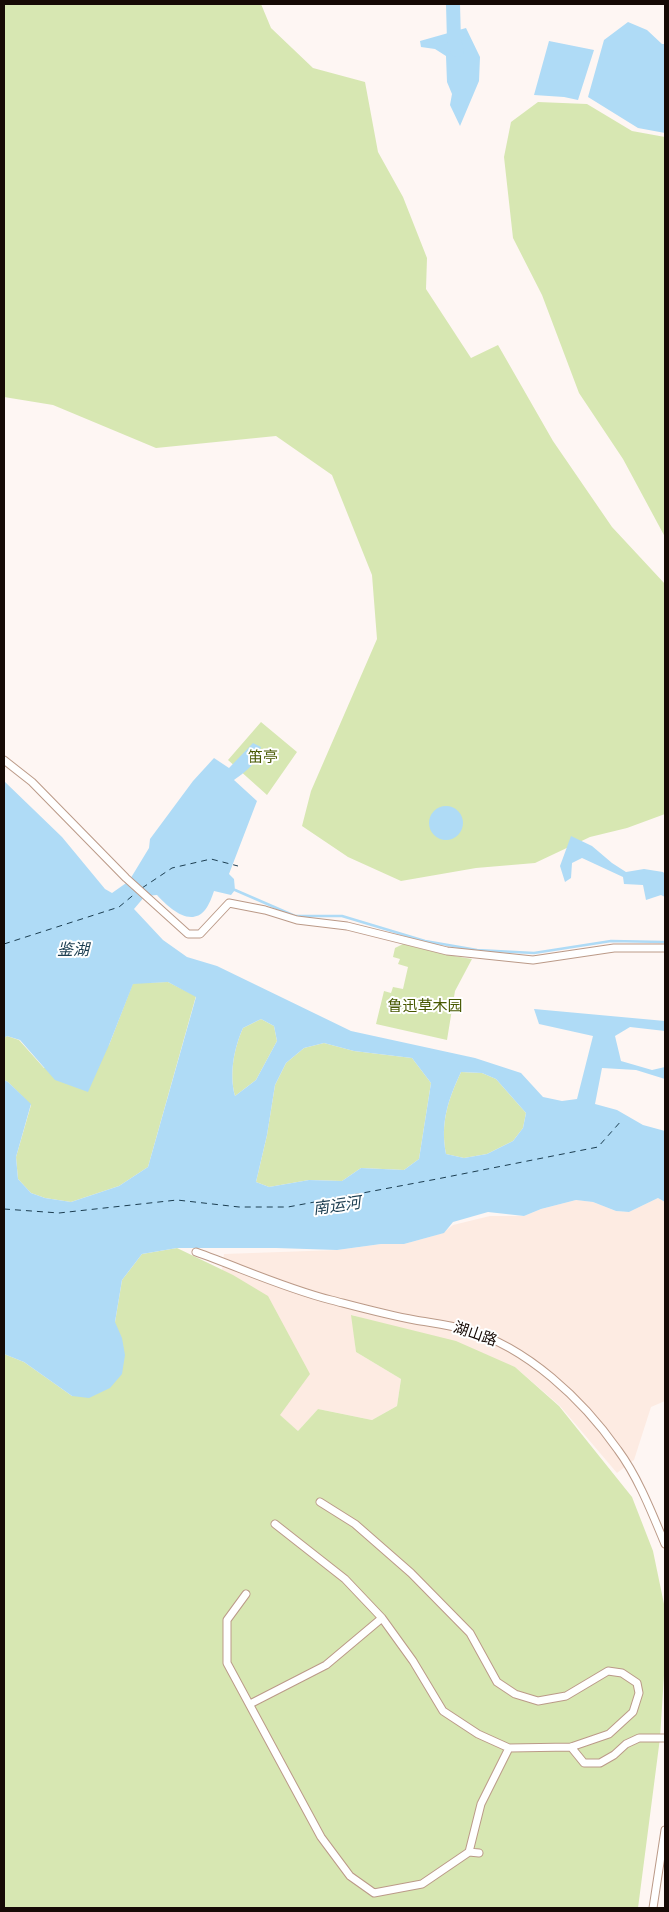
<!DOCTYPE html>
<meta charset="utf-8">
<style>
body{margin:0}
#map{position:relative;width:669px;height:1912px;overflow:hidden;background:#fef6f3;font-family:"Sofia Sans Condensed",sans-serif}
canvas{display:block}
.frame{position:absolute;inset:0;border:5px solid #160a05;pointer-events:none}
</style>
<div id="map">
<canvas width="669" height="1912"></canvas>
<div class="frame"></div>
</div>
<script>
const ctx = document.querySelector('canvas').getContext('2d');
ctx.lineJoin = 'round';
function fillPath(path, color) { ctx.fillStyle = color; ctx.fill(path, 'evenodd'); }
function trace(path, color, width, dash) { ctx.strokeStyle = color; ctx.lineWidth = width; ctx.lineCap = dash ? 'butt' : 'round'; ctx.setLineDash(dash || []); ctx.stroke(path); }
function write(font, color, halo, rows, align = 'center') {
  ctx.font = font + ' "Sofia Sans Condensed","Noto Sans SC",sans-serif'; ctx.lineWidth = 4; ctx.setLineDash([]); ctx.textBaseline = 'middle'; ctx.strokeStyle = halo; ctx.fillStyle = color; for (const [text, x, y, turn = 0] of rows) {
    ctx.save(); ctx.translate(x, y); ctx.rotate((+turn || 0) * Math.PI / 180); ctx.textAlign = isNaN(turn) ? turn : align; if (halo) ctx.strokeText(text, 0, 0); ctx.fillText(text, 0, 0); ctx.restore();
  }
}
const built = new Path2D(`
 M658,1198L665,1202V1401L651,1407L634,1460L617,1473L560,1406L515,1367L352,1315L356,1352L401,1379L397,1406L372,1420L318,1409L298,1431L280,1416L221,1277L224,1254L337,1250L381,1244H404L443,1233L453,1225L490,1216H524L541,1209L576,1200L593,1202L616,1211L629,1212Z`);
const green = new Path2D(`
 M4,4H261L271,28L313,68L365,82L378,152L403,197L427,258L426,289L471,358L498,345L553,441L612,527L665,584V814L627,828L590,837L535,863L476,868L401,881L348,857L302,826L311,791L377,639L372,575L332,475L276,436L156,448L53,405L4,397Z
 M538,102L587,104L632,131L665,137V537L623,459L579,393L542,295L513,238L504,157L511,122Z
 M261,722L297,752L267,795L228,760Z
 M403,944L448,955L472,959L455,991L447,1040L376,1024L384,991L391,993L393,987L403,989L408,967L398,964L400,959L393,957L395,948Z
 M168,982L196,996L148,1167L119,1186L71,1202L45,1198L31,1193L18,1179L16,1157L31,1105L8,1082L4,1080V1038L7,1036L19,1040L44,1068L109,1045L133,983Z
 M261,1019L274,1026L277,1041L256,1080L235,1096C229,1074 234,1048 243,1028Z
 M324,1043L354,1051L412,1058L431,1083L419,1159L404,1170L361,1168L342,1181L309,1180L269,1187L256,1182L267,1135L275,1085L286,1063L304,1048Z
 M461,1072L482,1073L496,1079L526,1113L523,1128L513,1141L487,1154L464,1158L446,1154C440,1123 448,1100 461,1072Z
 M177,1248L233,1275L268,1296L310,1374L280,1415L298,1431L318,1409L372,1420L397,1406L401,1379L356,1352L351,1315L456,1341L515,1367L559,1406L632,1497L653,1551L664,1604L665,1660L660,1738L638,1908H4V1354L24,1362L72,1396L115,1322L122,1280L142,1254Z`);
const water = new Path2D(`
 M628,22L647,30L662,44H665V133L638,128L588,97L604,40Z
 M466,28L480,57L479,81L460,126L450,105L452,94L447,82L446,56L435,49L421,47L420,41Z
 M549,41L594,50L578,100L564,97L534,95Z
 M253,743L261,747C255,765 249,769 234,780L257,801L229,874L234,879L235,890L231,895L214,891C212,897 209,905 205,910C190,928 168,907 157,895L145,896L134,909L163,940L187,957L217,966L351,1031L475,1058L521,1073L543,1097L562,1101L577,1099L593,1036L539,1024L534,1009L665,1021V1031L630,1027L615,1036L621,1061L652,1070L665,1067V1079L636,1070L602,1068L595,1104L617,1110L643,1125L665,1131V1202L658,1198L629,1212L616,1211L593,1202L576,1200L541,1209L524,1216L488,1212L453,1222L444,1233L404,1244H381L337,1250L276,1248H177L142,1254L122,1280L115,1322L122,1338L125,1355L122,1374L110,1388L89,1398L72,1396L24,1362L4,1354V1080L8,1082L31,1104L16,1157L18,1179L31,1193L45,1198L71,1202L119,1186L148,1167L196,997L168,982L133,984L109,1045L88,1092L55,1080L20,1040L7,1036L4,1038V781L62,837L105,889L112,893L129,881L149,848L150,839L193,781L214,758L229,768ZM261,1019L274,1026L277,1041L256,1080L235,1096C229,1074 234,1048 243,1028ZM324,1043L354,1051L412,1058L431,1083L419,1159L404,1170L361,1168L342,1181L309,1180L269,1187L256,1182L267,1135L275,1085L286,1063L304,1048ZM461,1072L482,1073L496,1079L526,1113L523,1128L513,1141L487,1154L464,1158L446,1154C440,1123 448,1100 461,1072Z
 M429 823a17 17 0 1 1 34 0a17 17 0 1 1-34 0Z
 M571,836L592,846L612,863L626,872L644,869L663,872L665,874V897L661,895L646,900L643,885L624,884L623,877L582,858L572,863L571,878L565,882L560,866Z`);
const stream = new Path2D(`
 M235,890L295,916H342L425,941L477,950L534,953L611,941L665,942`);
const river = new Path2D(`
 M453,4L454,41L457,50`);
const ferry = new Path2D(`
 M142,888L172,868L211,859L238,866
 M4,944L119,907L137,892
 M4,1209L59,1213L177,1200L239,1207H288L437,1179L598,1147L622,1120`);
const street = new Path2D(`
 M4,760L32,782L126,878L188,934H200L229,903L265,910L297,920L347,926L447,951L533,960L614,948H665
 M196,1252C241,1268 284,1288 331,1300C358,1307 387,1315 415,1320C432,1323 450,1325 467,1330C527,1347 583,1400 618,1450C638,1477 652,1513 665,1544
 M275,1524L345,1579L382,1618L413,1661L443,1711L478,1734L509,1748L571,1747L609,1734L633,1712L639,1693L637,1683L622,1673L608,1671L566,1696L538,1701L515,1694L497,1682L470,1633L411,1573L355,1524L320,1502
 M246,1594L227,1620V1663L321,1837L350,1876L374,1893L422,1884L469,1852L481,1804L509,1748
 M250,1704L326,1665L382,1618
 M571,1747L584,1763H600L614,1755L626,1744L639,1738H665
 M469,1852L479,1853
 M653,1908L665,1830`);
const parkNames = [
 ["笛亭",263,758],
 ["鲁迅草木园",425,1007]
];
const streetNames = [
 ["湖山路",475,1335,19]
];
const waterNames = [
 ["鉴湖",73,951],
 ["南运河",337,1207,-8]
];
fillPath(built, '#fdebe2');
fillPath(green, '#d7e7b2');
fillPath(water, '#afdbf6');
trace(stream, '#afdbf6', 2.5);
trace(river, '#afdbf6', 14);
trace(ferry, '#1c3e51', 1, [6, 5]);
trace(street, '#bb9a88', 9);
trace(street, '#fff', 7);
write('15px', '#475801', '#fff', parkNames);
write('15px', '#160a05', '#fff', streetNames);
write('italic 16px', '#1c3e51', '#fff', waterNames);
</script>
